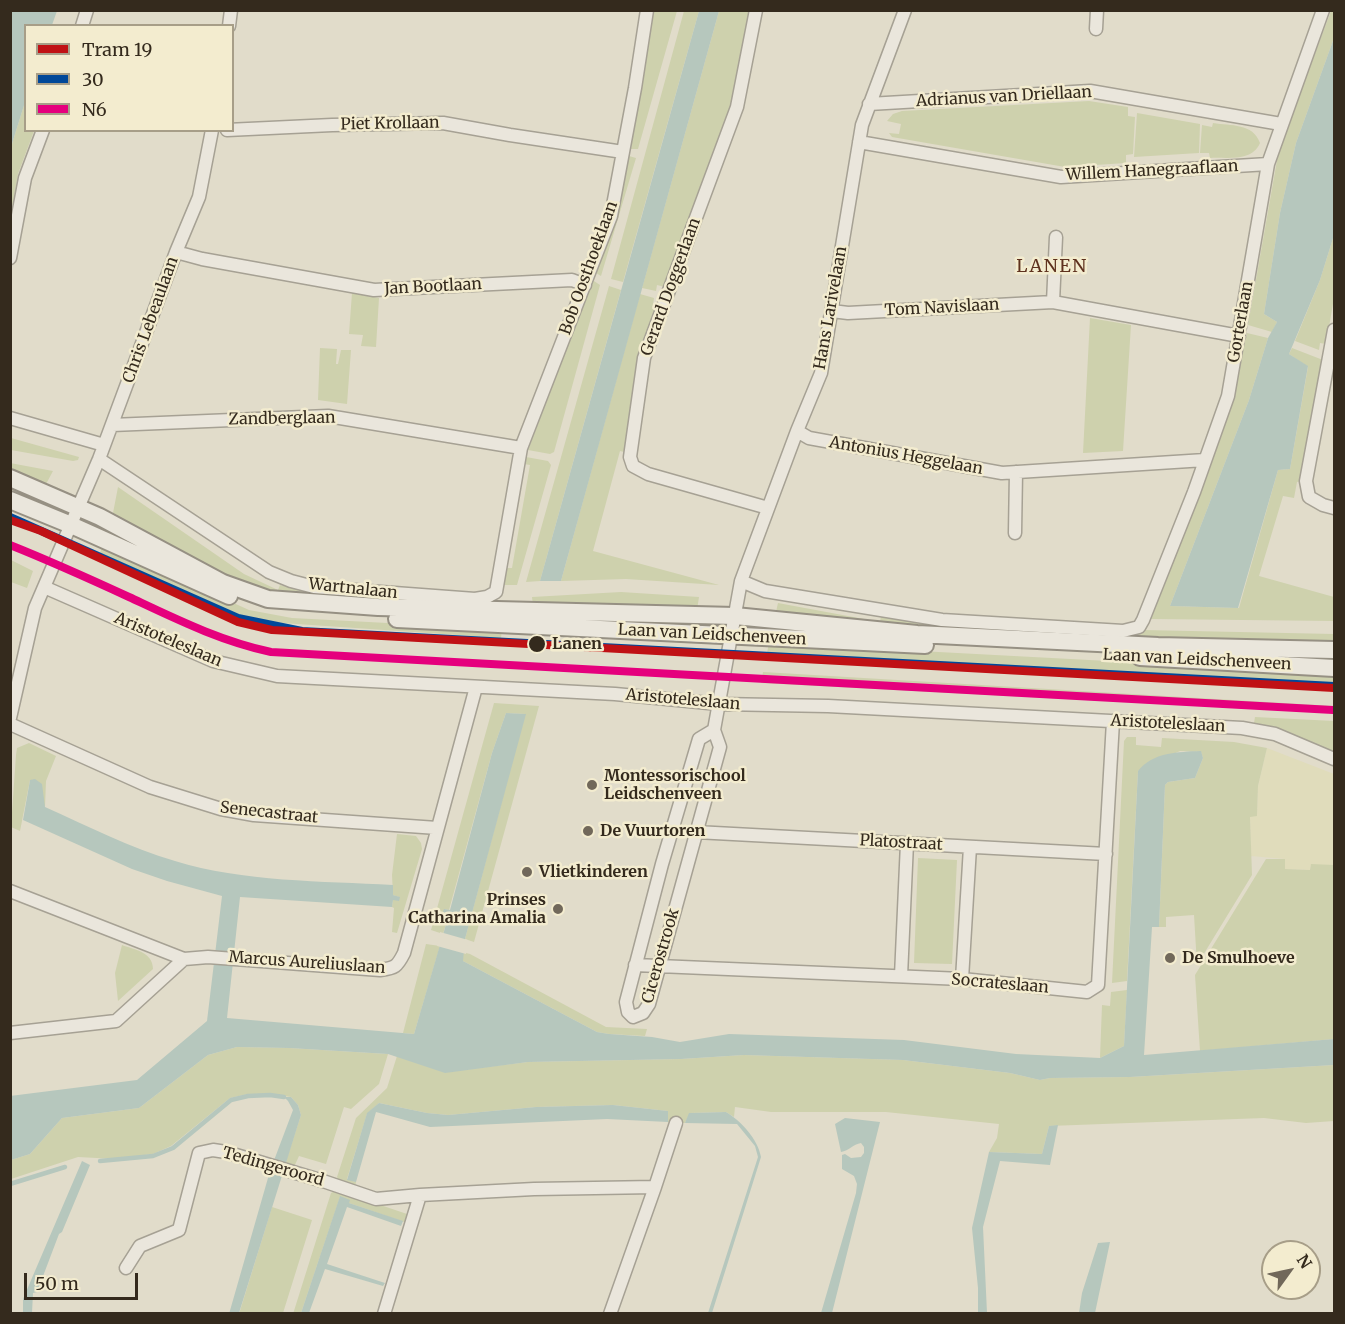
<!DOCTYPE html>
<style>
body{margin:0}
#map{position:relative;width:1345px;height:1324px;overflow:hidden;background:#e1dcca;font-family:Merriweather,serif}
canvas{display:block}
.frame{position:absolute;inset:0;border:12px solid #342a1d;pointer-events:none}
.legend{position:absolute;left:24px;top:24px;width:210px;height:108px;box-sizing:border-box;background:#f3eccf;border:2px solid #a79e88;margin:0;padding:8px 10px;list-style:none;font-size:18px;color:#342a1d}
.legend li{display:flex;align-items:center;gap:12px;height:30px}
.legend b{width:30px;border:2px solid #a79e88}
.north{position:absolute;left:1261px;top:1240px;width:60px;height:60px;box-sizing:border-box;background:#f3eccf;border:2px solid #a79e88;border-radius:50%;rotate:57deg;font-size:16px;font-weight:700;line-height:24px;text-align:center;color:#342a1d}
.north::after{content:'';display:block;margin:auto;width:21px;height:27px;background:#71685a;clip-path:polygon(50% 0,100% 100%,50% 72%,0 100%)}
.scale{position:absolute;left:24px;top:1273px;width:114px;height:27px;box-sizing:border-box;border:3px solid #342a1d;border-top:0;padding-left:8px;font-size:18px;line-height:21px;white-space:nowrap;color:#342a1d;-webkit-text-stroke:4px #f3eccf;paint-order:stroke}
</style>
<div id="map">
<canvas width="1345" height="1324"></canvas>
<div class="frame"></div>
<ul class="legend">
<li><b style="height:8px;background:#c01115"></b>Tram 19</li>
<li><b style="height:8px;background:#004899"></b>30</li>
<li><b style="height:8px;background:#e5007d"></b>N6</li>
</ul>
<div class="north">N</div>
<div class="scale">50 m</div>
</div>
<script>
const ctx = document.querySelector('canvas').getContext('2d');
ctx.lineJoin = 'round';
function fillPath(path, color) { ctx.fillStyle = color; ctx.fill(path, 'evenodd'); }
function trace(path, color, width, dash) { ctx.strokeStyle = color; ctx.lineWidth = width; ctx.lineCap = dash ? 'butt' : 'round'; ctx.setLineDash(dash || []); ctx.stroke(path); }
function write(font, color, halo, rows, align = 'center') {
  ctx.font = font + ' Merriweather,serif'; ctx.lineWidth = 5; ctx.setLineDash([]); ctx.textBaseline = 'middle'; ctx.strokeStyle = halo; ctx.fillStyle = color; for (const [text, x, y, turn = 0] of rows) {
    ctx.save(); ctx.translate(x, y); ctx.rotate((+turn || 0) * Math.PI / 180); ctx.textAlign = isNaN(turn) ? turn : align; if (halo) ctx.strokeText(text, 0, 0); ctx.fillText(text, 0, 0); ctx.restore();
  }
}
const farmland = new Path2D(`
 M1267,748L1334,774V865H1311L1310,870L1285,869V859L1251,856L1250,816H1257L1258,786Z`);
const green = new Path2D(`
 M653,11H677L638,149H631Z
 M684,11H699L623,282L611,279Z
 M719,11H750L732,106L665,287L657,285L656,291L642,288Z
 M1331,11H1334V38L1296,143L1280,213L1264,314L1277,322L1272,332L1248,325L1279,149Z
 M1089,101L1128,107V116L1135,117L1133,154L1126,155V163L1065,167L892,137L889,133L899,134L901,124L887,121L893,114L902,111Z
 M25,102L26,130L34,131L18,174L11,213V147Z
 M1137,113L1200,124L1199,153L1134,157Z
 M1213,123C1231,126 1253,123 1260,143C1252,162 1228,157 1210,158L1209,153H1200L1202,125L1212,127Z
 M629,156L636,158L601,276L596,273L617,215Z
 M1334,235V298L1326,344L1320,343L1319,350L1295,341L1320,280Z
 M594,281L600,285L554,452L550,454L528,450L592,282Z
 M609,286L621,290L540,581L526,582Z
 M352,293L379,298L376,347L361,346L363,335L349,334Z
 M640,294L654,298L653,305L658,306L639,357L624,452L620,451L593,551L719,585L626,579L561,581Z
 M1090,318L1131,325L1123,451L1083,453Z
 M1247,333L1268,338L1249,400L1170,606L1239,608L1278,470L1290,469L1308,367L1289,354L1292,348L1323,360L1301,481L1297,482L1294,498L1283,496L1259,576L1334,597V621L1151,619L1230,410Z
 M320,348L337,349L336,364H338L341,350H351L347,404L318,400Z
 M11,438L79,457L78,460L73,461L11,450Z
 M526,457L548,461L551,465L517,585H504L507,568H512L530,465L524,464Z
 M10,463L53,471L45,486L11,472Z
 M118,487L244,574L278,590L280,585L315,595L268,594L226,579L116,519L117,515L113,513Z
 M103,544L249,610L292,618L502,629L501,638L282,623L243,616L100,553Z
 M11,560L33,571L27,588L11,582Z
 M621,592L699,597L697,610L533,606L532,597Z
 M778,603L880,622L881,616L934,626L1121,637L1131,636L1143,630L1334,634V646L1136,642L775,616Z
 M769,643L1334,673V683L767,653Z
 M763,672L1334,706V713L761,683Z
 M494,703L539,706L474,942L465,939L525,714L506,713L492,753L449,910L444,909V912L449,914L443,934L431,930Z
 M1255,717L1334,721V752L1291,734L1254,723Z
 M1127,737H1136V745L1161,747L1162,738L1234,742L1267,748L1258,786L1257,816L1250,817L1252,875L1197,965L1194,915L1166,917V927H1159L1165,785L1168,782L1195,778L1203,758L1201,752L1180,751L1138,771L1127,981L1112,983L1124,741Z
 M29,743L56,756L46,781L45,807L30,780L20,831L11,827L16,755L17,748Z
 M397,834L416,836L421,843L422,849L397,933L392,932L394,908L392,907L393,899L399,897L393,895L392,875Z
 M918,858L957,860L952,964L914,963Z
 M1266,859H1285V869L1310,870L1311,864L1334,865L1333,905L1334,1039L1200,1051L1195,975Z
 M426,944L440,946L414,1034L403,1033Z
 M122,945C135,950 153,952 153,969L118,1001L115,973Z
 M462,952L470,954L606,1027L647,1029L645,1036L609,1034L597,1032L463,961Z
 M1127,990L1124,1046L1100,1058L1102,1005L1110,1006L1111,992Z
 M237,1047L289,1048L388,1054L379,1084L351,1109L344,1107L326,1164L299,1156L294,1167L285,1164L301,1115L298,1105L291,1097L270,1094H248L230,1098L171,1146L153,1154L115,1159L78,1157L11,1179V1160L30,1154L62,1118L139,1108L208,1055Z
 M744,1055L903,1060L1010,1073L1040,1080L1050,1078L1130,1077L1334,1065V1121L1306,1123L1264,1118L1049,1126L1042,1154L989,1152L997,1138L999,1124L886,1112H771L735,1107L734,1117L726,1112L690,1113L685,1123L668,1122V1111L613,1105L536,1107L448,1115L427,1113L379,1103L367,1114L347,1179L356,1182L355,1187L339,1181L337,1177L356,1118L387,1088L397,1056L445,1072L528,1062L681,1059Z
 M336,1190L410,1215L407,1223L349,1203L340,1197L301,1313L293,1314L331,1193Z
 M272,1207L312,1220L283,1313L239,1314Z`);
const water = new Path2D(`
 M11,10L57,11L52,25L26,26L25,102L11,147Z
 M699,11H719L561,581H540Z
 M1334,38V235L1320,280L1289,354L1308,366L1290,469L1278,470L1238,608L1170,606L1249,400L1268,338L1277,322L1264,314L1280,213L1296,143Z
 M506,713L526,714L465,939L463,961L597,1032L609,1034L652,1037L680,1042L729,1034L904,1040L1016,1054L1100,1058L1124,1046L1138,771C1153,752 1178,752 1201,751L1203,758L1195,778L1168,782L1165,785L1159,927H1152L1144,1055L1334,1039V1065L1130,1077L1050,1078L1040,1080L1010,1073L903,1060L744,1055L681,1059L528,1062L445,1073L388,1054L289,1048L237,1047L208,1055L139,1108L62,1118L30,1154L11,1160L10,1096L137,1080L207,1021L222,896L167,881L132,869L23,820L30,780L35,779L42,784L45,807C88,826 130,848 175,861C243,882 322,881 393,885V895L400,897L399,901L393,900L392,907L240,897L227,1018L414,1034L449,914L443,912L444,909L450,910L492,753Z
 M284,1097H291L298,1105L301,1115L239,1313L229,1314L270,1171L293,1110L288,1101Z
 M379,1103L427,1113L448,1115L536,1107L613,1105L668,1111V1122L607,1119L430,1127L376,1112L356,1182L347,1180L367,1113Z
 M726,1112C741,1121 758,1139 761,1157L712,1313H708L758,1157L755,1146L737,1124L685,1123L689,1113Z
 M845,1118L880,1122L832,1313H821L856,1193L857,1184L854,1176L842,1169V1155L845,1154L851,1158L861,1157L864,1153V1147L861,1143C853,1144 849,1151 841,1152L835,1124Z
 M1058,1125L1050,1165L1000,1161L983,1227L987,1313H978V1288L972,1228L989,1152L1042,1154L1049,1126Z
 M82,1161L90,1165L62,1232L59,1234L37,1292L33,1293L32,1313H23V1299Z
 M340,1196L350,1200L349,1203L403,1221L401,1226L347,1207L327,1264L385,1283L383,1286L325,1269L309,1313H301Z
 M1110,1242L1095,1313H1079L1082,1293L1098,1243Z`);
const pier = new Path2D(`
 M440,932L468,940L466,954L437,946Z`);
const stream = new Path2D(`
 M100,1161L153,1156L173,1148L231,1100L248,1096L270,1095L284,1097
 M10,1184L65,1167`);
const street = new Path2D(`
 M756,10L737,107L644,358L630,457L633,466L648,474L768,508
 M82,26L87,10
 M229,26L231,10
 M1096,29L1097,10
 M869,104L1090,91L1281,124
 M227,130L332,125L443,123L510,135L623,152
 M859,142L1061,177L1268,164
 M176,252L202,259L374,290L572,280L585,285
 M10,258L25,178L43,130
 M1053,302L1056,237
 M832,311L848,313L1053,302L1239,336
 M1334,330L1306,481L1309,497L1323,505L1334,508
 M10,418L104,445
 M112,425L328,416L521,448
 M797,431L809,438L1002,473L1205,460
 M99,459L269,572L291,581L314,587L475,599L487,597L496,592L521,448L611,216L635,88L647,10
 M1015,533L1016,472
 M741,581L765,591L942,620L1123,631L1139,627L1143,620L1194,492L1228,396L1268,164L1323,10
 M44,587L213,661L277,676L615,694L719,704L828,706L1242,728L1275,734L1334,759
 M10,718L35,608L99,459L176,252L199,197L212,130
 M10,724L150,787L221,809L254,815L437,828
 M714,730L699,739L662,864L626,1002L628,1012L633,1017L643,1013L649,1004L720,747L714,730L741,581L797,431L821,373L862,125L905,10
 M696,832L1106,854
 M10,891L184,959L208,957L380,970C395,968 397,967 404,953L476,687
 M635,965L962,979L1087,992L1098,985L1113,721
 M901,976L907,843
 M962,979L970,847
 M10,1033L116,1021L184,959
 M655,1187L676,1123
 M126,1268L140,1246L179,1230L199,1153L213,1150L226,1152L323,1181L376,1199L420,1195
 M384,1314L420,1195L534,1189L655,1187L610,1314`);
const secondary = new Path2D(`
 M10,478L100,517L223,583L268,599L378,607L735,616L917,634L1158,646L1334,650
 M10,500L71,525L229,596
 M397,619L925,645
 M1140,657L1334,668`);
const bus1 = new Path2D(`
 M10,517L238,618L302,631L1334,686`);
const bus2 = new Path2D(`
 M10,545C50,561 90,579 129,597C176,619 220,641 271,652L1333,710`);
const tram1 = new Path2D(`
 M10,520L41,531L238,622L272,630L1334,688`);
const markers = [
 [537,644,9,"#342a1d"],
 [592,785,6,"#71685a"],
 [588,831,6,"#71685a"],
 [527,872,6,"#71685a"],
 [558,909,6,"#71685a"],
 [1170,958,6,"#71685a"]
];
const streetNames = [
 ["Adrianus van Driellaan",1004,97,-3],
 ["Piet Krollaan",390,124,-1],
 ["Willem Hanegraaflaan",1152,171,-3],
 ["Bob Oosthoeklaan",589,268,-70],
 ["Jan Bootlaan",433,287,-3],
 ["Gerard Doggerlaan",671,287,-70],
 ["Hans Larivelaan",831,308,-80],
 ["Tom Navislaan",942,308,-3],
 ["Chris Lebeaulaan",151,320,-70],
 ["Gorterlaan",1241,322,-80],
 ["Zandberglaan",282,419,-1],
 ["Antonius Heggelaan",906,456,10],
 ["Wartnalaan",353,589,6],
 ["Laan van Leidschenveen",712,635,3],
 ["Aristoteleslaan",168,640,23],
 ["Laan van Leidschenveen",1197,660,3],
 ["Aristoteleslaan",683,700,5],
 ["Aristoteleslaan",1168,724,3],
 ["Senecastraat",269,813,6],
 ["Platostraat",901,843,3],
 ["Cicerostrook",661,956,-74],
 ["Marcus Aureliuslaan",307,963,4],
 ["Socrateslaan",1000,984,5],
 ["Tedingeroord",273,1167,16]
];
const stopNames = [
 ["Lanen",552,644]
];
const poiNames = [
 ["Montessorischool",604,776],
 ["Leidschenveen",604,794],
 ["De Vuurtoren",600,831],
 ["Vlietkinderen",539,872],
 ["Prinses",546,900,"right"],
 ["Catharina Amalia",546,918,"right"],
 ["De Smulhoeve",1182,958]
];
const neighbourhoodNames = [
 ["LANEN",1052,267]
];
fillPath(farmland, '#e0dcbb');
fillPath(green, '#ced1ad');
fillPath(water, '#b6c7bd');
fillPath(pier, '#e1dcca');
trace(stream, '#b6c7bd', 4.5);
trace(street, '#a6a194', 15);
trace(secondary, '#969083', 20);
trace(street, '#eae6dc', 12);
trace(secondary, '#eae6dc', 16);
trace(bus1, '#004899', 8);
trace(bus2, '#e5007d', 8);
trace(tram1, '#c01115', 8);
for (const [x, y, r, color] of markers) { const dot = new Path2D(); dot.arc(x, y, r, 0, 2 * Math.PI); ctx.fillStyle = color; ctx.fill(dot); trace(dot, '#f3eccf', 2); }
write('16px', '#342a1d', '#f3eccf', streetNames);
write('bold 16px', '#342a1d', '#f3eccf', stopNames, 'left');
write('bold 16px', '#342a1d', '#f3eccf', poiNames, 'left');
ctx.letterSpacing = '1.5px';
write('18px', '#5e311e', '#f3eccf', neighbourhoodNames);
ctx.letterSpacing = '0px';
</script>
